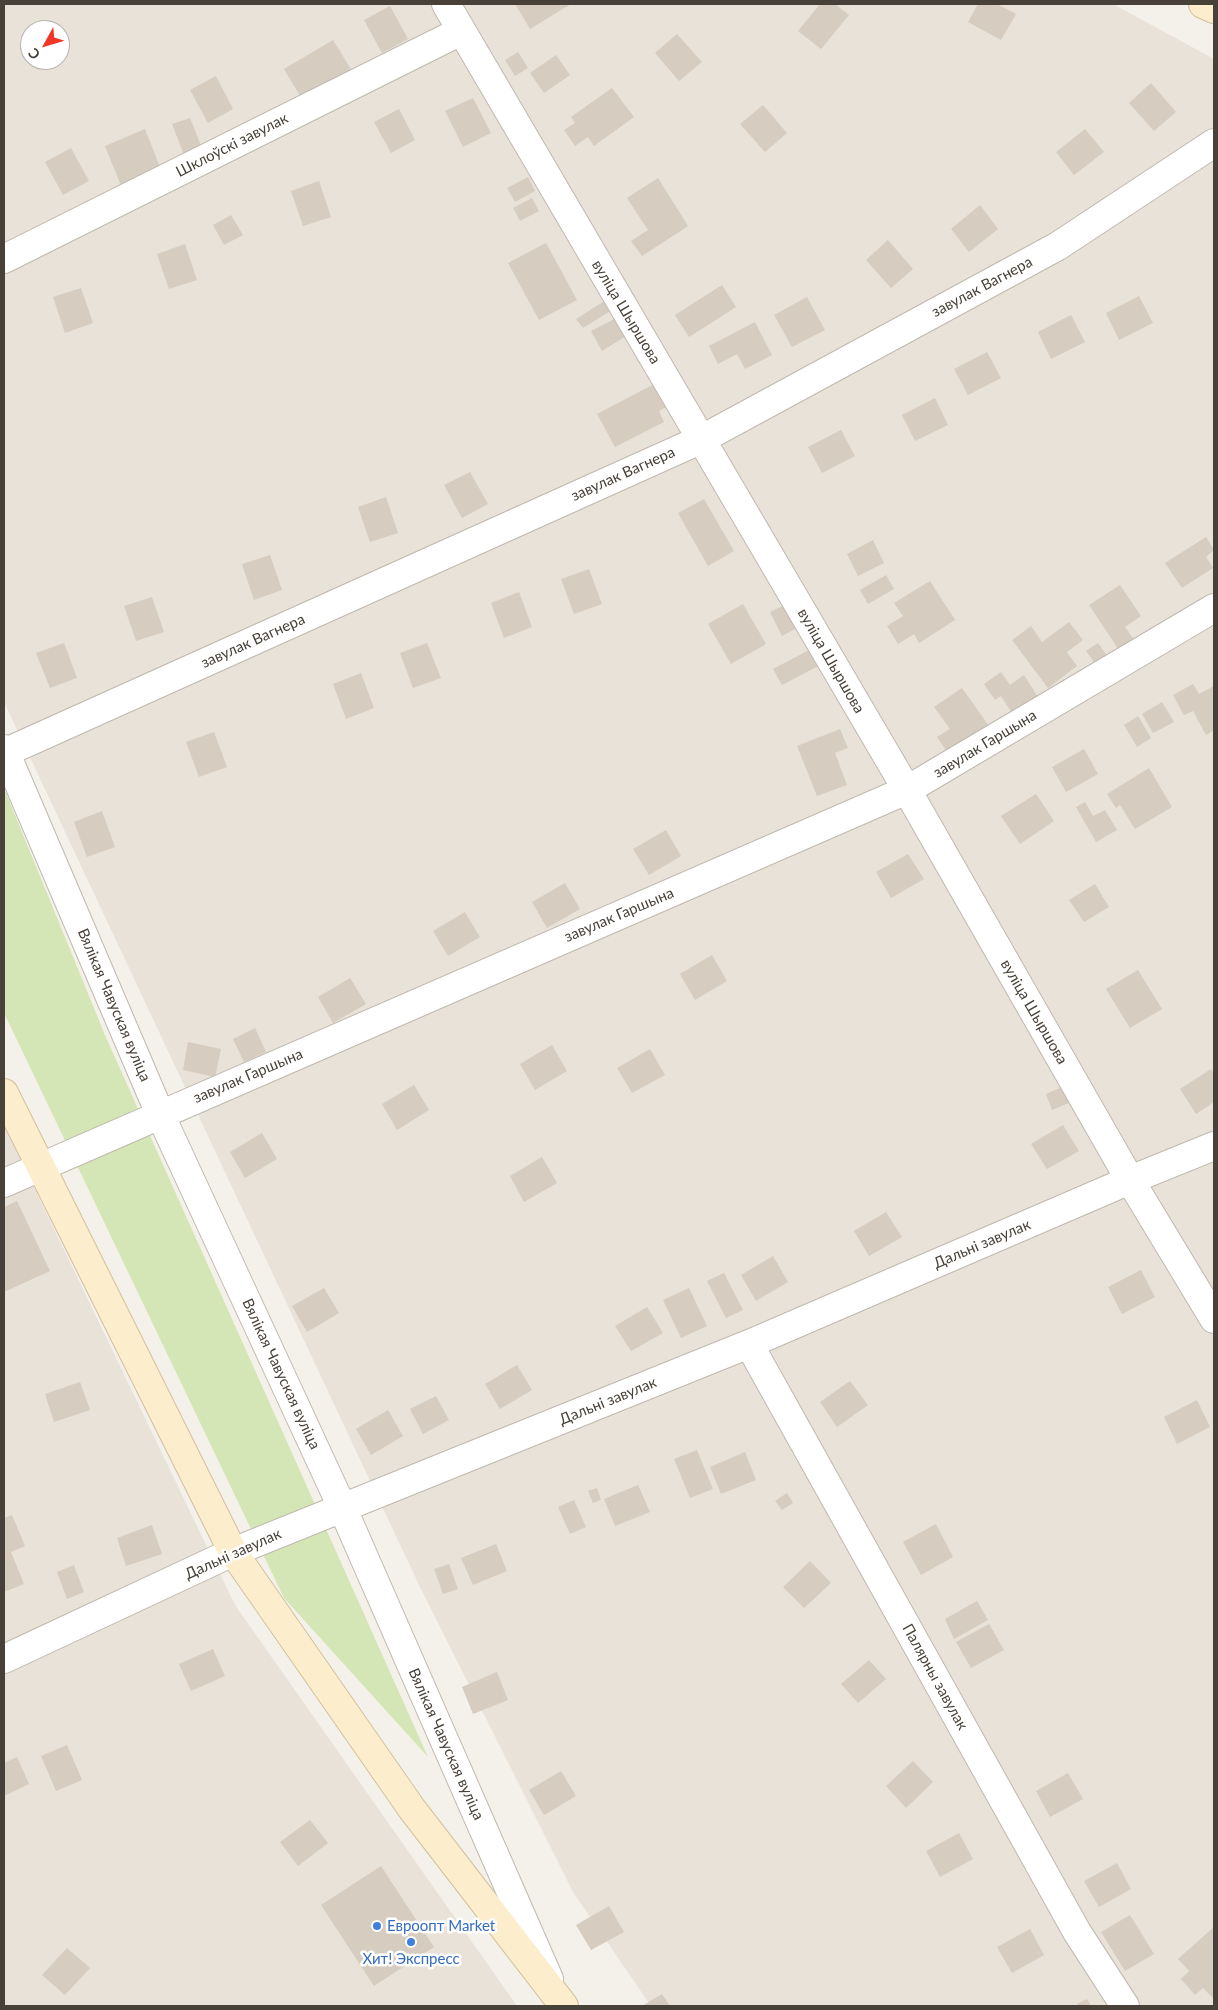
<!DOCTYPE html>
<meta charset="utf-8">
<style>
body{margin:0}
#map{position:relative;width:1218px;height:2010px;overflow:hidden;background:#f4f1eb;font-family:Lato,sans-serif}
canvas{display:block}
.frame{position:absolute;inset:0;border:5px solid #484139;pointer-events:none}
.north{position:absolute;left:20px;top:20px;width:50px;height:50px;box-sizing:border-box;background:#fff;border:1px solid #b6b3b0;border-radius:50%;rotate:231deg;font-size:14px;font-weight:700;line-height:20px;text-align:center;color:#484139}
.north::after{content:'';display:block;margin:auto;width:18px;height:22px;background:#f03627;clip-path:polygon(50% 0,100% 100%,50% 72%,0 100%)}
</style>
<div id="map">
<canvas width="1218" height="2010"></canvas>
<div class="frame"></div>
<div class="north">С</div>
</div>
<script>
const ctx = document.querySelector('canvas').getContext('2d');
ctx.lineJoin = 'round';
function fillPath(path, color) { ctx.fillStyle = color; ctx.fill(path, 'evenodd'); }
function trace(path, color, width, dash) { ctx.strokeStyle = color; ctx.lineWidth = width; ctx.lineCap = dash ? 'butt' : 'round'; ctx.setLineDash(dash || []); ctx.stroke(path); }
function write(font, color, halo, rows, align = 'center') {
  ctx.font = font + ' Lato,sans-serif'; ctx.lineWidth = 5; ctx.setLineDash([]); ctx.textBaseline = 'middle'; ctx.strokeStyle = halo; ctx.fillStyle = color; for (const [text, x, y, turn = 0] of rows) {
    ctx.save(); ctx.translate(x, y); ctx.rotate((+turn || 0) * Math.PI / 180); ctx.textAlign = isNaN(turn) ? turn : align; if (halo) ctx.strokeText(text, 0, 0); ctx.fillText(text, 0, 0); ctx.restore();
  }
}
const residential = new Path2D(`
 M4,4H1113L1214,59V2006H651L573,1892L419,1585L4,702ZM30,30H60V60H30Z
 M4,1125L235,1605L517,2006H4Z`);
const green = new Path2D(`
 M4,788L105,1035L428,1757L284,1598L4,1013Z`);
const building = new Path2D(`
 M515,4H571L530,29Z
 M820,4H835L849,15L821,49L798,31Z
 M978,4H997L1016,14L1001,40L968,22Z
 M390,6L408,39L382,53L364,20Z
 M677,34L702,62L679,81L655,53Z
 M333,40L357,79L308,109L284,69Z
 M518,52L528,68L515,76L505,60Z
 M556,55L570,75L544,93L530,73Z
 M216,76L233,109L208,123L190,90Z
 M1151,83L1176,112L1154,131L1129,103Z
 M612,88L634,117L594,146L588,137L575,146L564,130L575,123L571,117Z
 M473,98L491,133L463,147L445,111Z
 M763,105L787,133L765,152L740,124Z
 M399,109L415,140L391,153L374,122Z
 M190,118L204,153L186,160L172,124Z
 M145,129L161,170L122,188L105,146Z
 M1085,129L1104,152L1074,175L1056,152Z
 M71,148L89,181L63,195L45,162Z
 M528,177L535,191L515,202L507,188Z
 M658,178L688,226L642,256L631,241L648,230L627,198Z
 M319,181L331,217L303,226L291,191Z
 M532,198L539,211L520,221L513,208Z
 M980,205L998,229L969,252L951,229Z
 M231,215L243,235L224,245L213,225Z
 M888,240L913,269L891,288L866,260Z
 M546,243L577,300L539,320L508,263Z
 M185,244L197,280L169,289L157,254Z
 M722,285L736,307L689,337L675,315Z
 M81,288L93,323L65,333L53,297Z
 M1139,296L1153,323L1119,340L1106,313Z
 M807,297L825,330L792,347L774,315Z
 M609,298L615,308L583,328L576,319Z
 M1071,315L1085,342L1051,359L1038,332Z
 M620,316L631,333L602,351L591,331Z
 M755,322L772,355L745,369L737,354L718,364L709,346Z
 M987,352L1001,378L968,395L954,369Z
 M658,382L670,405L659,411L664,422L615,447L597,414Z
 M935,398L948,425L915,441L902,415Z
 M841,430L855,456L822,473L808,447Z
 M470,472L488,504L462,518L444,485Z
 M386,497L398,533L370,542L358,507Z
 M704,499L734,551L708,566L678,513Z
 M1206,537L1214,550L1206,557L1213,568L1182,588L1165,563Z
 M873,540L884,563L858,576L847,554Z
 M270,555L282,590L254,600L242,564Z
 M589,569L602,604L574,614L561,579Z
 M886,575L894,589L868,604L860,590Z
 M930,581L955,620L919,643L914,634L898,644L887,626L903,616L894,603Z
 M1120,585L1141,616L1125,627L1136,643L1121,653L1089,605Z
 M519,592L532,627L504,638L491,603Z
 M152,597L164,632L136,641L124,606Z
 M743,604L766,644L731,664L708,624Z
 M787,604L799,627L782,636L770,612Z
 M1069,622L1083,640L1067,652L1077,666L1048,688L1012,640L1031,626L1042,642Z
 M64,643L77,678L50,688L36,653Z
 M427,643L441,678L413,688L400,653Z
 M1098,643L1111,661L1099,669L1086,651Z
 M813,648L822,664L782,685L773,669Z
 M1001,672L1010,685L1024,675L1043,705L1018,722L1001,696L995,700L984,684Z
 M361,673L374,708L346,719L333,684Z
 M1193,684L1199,694L1214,686V730L1206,735L1193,711L1184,715L1173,695Z
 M962,688L989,726L949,755L937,737L950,729L934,707Z
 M1162,702L1174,722L1153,733L1142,714Z
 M1138,716L1151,738L1137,747L1124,725Z
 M840,729L848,748L835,753L847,785L817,796L797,746Z
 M214,732L227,767L199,777L186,742Z
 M1084,749L1098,774L1066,792L1052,767Z
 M1149,768L1172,807L1135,829L1120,805L1116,808L1107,794Z
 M1036,794L1054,821L1020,844L1001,816Z
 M1085,802L1093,816L1105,810L1117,830L1096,842L1076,807Z
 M102,811L115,847L87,857L74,822Z
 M666,830L681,856L649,875L633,849Z
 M908,854L924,879L891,898L876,872Z
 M565,883L580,909L547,928L532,902Z
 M1095,884L1109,907L1084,922L1069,900Z
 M465,912L480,937L448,956L433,931Z
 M712,955L727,981L695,1000L680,974Z
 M1138,970L1162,1009L1130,1028L1106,989Z
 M350,978L366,1004L333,1023L318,997Z
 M255,1028L266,1052L244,1062L233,1039Z
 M188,1042L221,1049L215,1077L183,1070Z
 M552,1045L567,1071L535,1090L520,1064Z
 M650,1049L665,1075L632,1093L617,1068Z
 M1211,1069L1214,1074V1102L1196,1114L1180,1089Z
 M1072,1083L1078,1099L1052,1110L1046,1094Z
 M414,1085L429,1110L397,1130L382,1104Z
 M1063,1125L1079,1151L1047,1169L1031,1144Z
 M262,1133L277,1159L245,1178L230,1152Z
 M542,1157L557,1183L524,1202L510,1176Z
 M17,1201L50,1271L4,1292V1207Z
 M886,1212L902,1237L869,1256L854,1231Z
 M773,1256L788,1282L756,1301L741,1275Z
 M1141,1270L1155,1297L1122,1314L1108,1287Z
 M724,1273L743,1310L726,1318L707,1281Z
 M324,1288L339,1313L307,1332L292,1306Z
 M689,1288L707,1326L681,1338L663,1300Z
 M647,1307L663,1333L631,1351L615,1326Z
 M517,1365L532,1390L500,1409L485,1384Z
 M850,1381L868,1405L837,1427L820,1402Z
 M80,1382L90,1410L54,1422L45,1394Z
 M436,1396L449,1420L423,1434L410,1409Z
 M1197,1400L1210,1427L1177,1444L1164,1417Z
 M388,1410L403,1436L371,1455L356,1429Z
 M697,1450L713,1489L690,1498L674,1459Z
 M745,1452L756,1480L721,1494L710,1467Z
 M638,1485L650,1512L615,1526L604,1499Z
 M597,1488L601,1500L593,1503L588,1491Z
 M787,1493L793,1503L782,1510L775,1501Z
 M574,1500L586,1527L570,1534L558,1507Z
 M12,1515L25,1546L11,1552L24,1584L4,1592V1518Z
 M936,1524L953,1557L921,1575L903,1542Z
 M152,1525L162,1554L126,1566L117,1538Z
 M496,1544L507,1571L473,1585L461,1558Z
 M810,1561L831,1583L804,1608L783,1587Z
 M449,1564L458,1589L443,1594L434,1569Z
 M74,1565L84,1592L67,1599L57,1572Z
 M977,1601L988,1620L954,1639L945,1619Z
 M989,1624L1004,1650L971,1668L956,1642Z
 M213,1649L225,1676L191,1691L179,1664Z
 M869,1660L886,1679L858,1703L841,1684Z
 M497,1672L508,1700L473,1714L462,1687Z
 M67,1745L82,1780L56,1791L41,1756Z
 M17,1757L29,1784L4,1796V1763Z
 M913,1761L933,1782L906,1808L886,1786Z
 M561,1771L576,1796L544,1815L529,1790Z
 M1068,1773L1083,1799L1050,1817L1036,1791Z
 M310,1820L328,1843L298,1866L280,1842Z
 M959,1833L973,1859L940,1877L926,1851Z
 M1117,1863L1131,1889L1099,1907L1084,1881Z
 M381,1866L434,1947L374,1986L321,1905Z
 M609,1906L624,1932L591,1950L576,1925Z
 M1130,1915L1154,1954L1125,1971L1101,1932Z
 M1214,1927V1999L1203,1988L1195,1995L1181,1979L1189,1971L1178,1959Z
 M1030,1929L1044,1955L1012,1973L997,1947Z
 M67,1948L90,1968L65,1995L42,1975Z
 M662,1994L670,2006H642Z
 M1087,1999L1091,2006H1078L1077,2004Z`);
const street = new Path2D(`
 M446,4L907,790L1130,1180L1214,1319
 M4,259L461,31
 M4,749L160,1114L342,1507L549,1979
 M4,753L702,439L1058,246L1214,143
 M4,1183L907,790L1214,608
 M749,1344L1077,1932L1125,2006
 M4,1659L233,1552L749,1344L1130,1180L1214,1146`);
const secondary = new Path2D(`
 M1203,4L1214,9
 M4,1093L233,1552L412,1809L564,2006`);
const markers = [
 [377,1926,5,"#3f7fe0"],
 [411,1942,5,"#3f7fe0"]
];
const streetNames = [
 ["Шклоўскі завулак",232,145,-27],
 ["завулак Вагнера",982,287,-28],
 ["вуліца Шыршова",626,312,59],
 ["завулак Вагнера",623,474,-24],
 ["завулак Вагнера",253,641,-24],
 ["вуліца Шыршова",831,661,60],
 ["завулак Гаршына",985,744,-31],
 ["завулак Гаршына",619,915,-23],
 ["Вялікая Чавуская вуліца",114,1005,67],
 ["вуліца Шыршова",1034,1012,60],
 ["завулак Гаршына",248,1076,-23],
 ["Дальні завулак",982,1244,-23],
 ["Вялікая Чавуская вуліца",281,1374,65],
 ["Дальні завулак",608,1401,-22],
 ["Дальні завулак",233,1554,-24],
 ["Палярны завулак",935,1677,61],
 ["Вялікая Чавуская вуліца",446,1744,66]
];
const shopNames = [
 ["Евроопт Market",387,1926],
 ["Хит! Экспресс",411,1959,"center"]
];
fillPath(residential, '#e8e2d9');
fillPath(green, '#d4e6b6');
fillPath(building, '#d6ccc0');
trace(street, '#c0b8ad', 30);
trace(secondary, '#d2c09c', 30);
trace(street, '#fff', 28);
trace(secondary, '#fcedcd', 28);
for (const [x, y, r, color] of markers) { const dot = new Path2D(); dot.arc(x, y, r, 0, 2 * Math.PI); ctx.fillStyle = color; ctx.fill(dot); trace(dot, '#fff', 2); }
write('15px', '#484139', '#fff', streetNames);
write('15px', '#366cbe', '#fff', shopNames, 'left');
</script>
